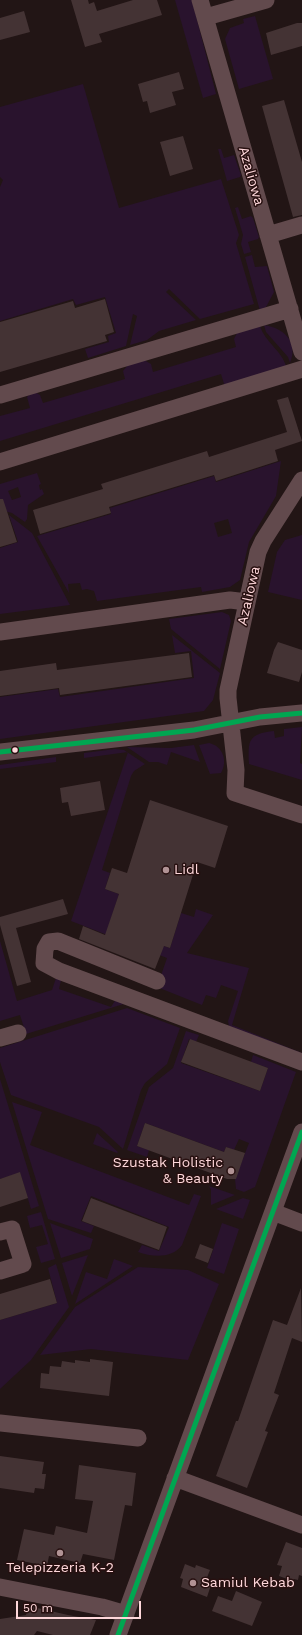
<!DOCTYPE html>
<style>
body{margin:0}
#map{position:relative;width:302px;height:1635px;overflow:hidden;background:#221515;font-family:"Work Sans",sans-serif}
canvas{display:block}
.scale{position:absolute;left:16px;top:1601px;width:125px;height:18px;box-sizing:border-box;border:2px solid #fed7da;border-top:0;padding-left:5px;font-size:12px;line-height:14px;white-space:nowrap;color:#fed7da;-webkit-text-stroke:3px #271010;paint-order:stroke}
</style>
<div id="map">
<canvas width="302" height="1635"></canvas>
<div class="scale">50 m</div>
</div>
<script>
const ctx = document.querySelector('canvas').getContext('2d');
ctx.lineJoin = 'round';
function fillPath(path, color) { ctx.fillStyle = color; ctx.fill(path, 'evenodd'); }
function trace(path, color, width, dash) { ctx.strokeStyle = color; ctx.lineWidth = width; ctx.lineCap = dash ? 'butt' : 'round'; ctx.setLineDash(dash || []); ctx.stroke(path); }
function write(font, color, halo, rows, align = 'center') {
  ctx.font = font + ' "Work Sans",sans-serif'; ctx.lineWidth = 3; ctx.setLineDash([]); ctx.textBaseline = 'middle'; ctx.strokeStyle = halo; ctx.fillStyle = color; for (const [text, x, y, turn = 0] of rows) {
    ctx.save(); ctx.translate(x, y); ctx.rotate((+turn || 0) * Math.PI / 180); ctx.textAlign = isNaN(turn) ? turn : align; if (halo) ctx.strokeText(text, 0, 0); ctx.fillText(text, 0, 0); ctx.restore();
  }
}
const green = new Path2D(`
 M175,0H192L216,94L203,98Z
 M255,16L273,79L239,89L225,39L230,28L244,23L243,19Z
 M83,84L119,208L221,179L239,235L236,243L254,304L200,319L169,289L166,292L196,320L159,331L147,340L130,345L137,316L133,314L126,346L88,358L85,349L109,342L108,336L116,333L105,297L76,305L73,299L0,321V187L3,180L0,177V107Z
 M218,149H221L224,158L234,155L241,175L240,177L227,181Z
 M238,207L242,219L251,216L253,218L259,237L258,239L248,242L251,252L244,254L241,244L243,235L235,208Z
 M252,255L255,267L267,266L274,292L266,307L260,311L245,257Z
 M264,325C284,328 299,342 290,363L288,357L266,332Z
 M260,326C265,342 282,351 286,366L225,387L221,374L0,441V416L30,408L27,397L30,394L35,392L40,395L43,403L125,379L123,371L128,365L144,360L151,364L153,372L236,347L234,339L237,333Z
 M281,461L276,496L249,542L240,580L230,587L202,592L201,587L97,601L94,591L87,589L82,590L80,583L68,584L69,593L37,536L111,514L110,508L214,476L216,482ZM228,519L232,533L218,537L214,523Z
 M37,473L41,484L39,485L40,490L42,489L44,494L28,505L27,519L25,522L12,513L0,510V484ZM18,487L21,497L12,500L8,491Z
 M9,515L32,533L70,605L0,614V548L18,542Z
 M302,535V600L268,592L277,552L285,540Z
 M222,612L229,615L231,621L220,669L171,629L169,619Z
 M172,635L220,673L213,700L204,711L0,739V697L58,689L60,697L194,678L191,651L175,653Z
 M302,727L300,763L302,764V780L249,764C248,740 248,734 274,731L275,738L284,736V729Z
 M209,743C223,746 228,761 221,773L210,774L199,745Z
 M194,745L200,762L171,752L167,765L158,762H149L127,747L171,748Z
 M115,749L124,750L145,764L134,771L131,776L102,870L110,873L105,889L119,894L108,928L170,948L181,913L194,917L196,909L213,915L187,953L249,968L232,1025L302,1053L301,1057L229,1026L228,1021L238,991L221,985L216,998L206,995L202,1005L157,987L167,958L71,921L128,752L84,758V753Z
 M56,757V762L0,769V765Z
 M0,941L17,1001L52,990L57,975L62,976L59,989L111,1007L116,999L127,1003L26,1034L20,1015L0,1021Z
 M127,1008L180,1028L167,1064L145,1083L141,1090L123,1149L99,1127L11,1095L0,1062V1048Z
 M186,1031L199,1035L196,1042L189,1039L181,1063L260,1091L268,1068L251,1062L253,1055L296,1072L255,1187L244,1192L236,1189L235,1179L249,1143L239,1139L234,1150L226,1147L224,1152L145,1123L137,1146L149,1150L147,1157L127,1150L149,1087L173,1068Z
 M0,1079L39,1206L31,1209L20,1173L0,1179Z
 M12,1102L42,1112L30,1145L189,1205L194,1194L201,1196L182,1245C172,1259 152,1257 138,1252L142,1245L159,1251L169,1227L91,1196L81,1221L94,1226L91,1233L48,1219Z
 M97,1133L118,1152L117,1153L93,1144Z
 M209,1186L235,1195L211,1205V1190Z
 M243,1198L250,1200L243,1219L216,1209Z
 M41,1212L55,1259L41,1263L36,1247L48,1244L42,1225L30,1228L27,1216Z
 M50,1223L93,1239L90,1249L61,1258Z
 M222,1223L239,1229L224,1274L207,1268Z
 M88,1255L72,1296L62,1263Z
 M114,1259L133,1266L75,1304L86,1272L107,1279Z
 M56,1264L69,1307L31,1360L0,1389V1320L57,1303L48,1268Z
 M138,1267L188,1270L219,1284L188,1360L91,1349L40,1355L75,1307Z`);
const building = new Path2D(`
 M71,0H88L89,4L94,2L97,11L133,0H157L162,15L99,34L102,42L85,47Z
 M24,11L30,32L0,40V18Z
 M297,23H302V46L271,55L266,33Z
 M179,72L184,89L172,92L176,105L150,113L147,101L143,102L138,84Z
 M284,100L302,162V215L293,217L262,106Z
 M183,136L193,169L170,176L160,142Z
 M105,299L114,332L105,335L107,341L0,372V322L73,301L75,308Z
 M288,397L302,441L275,450L278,461L216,481L214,475L109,507L111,513L40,534L33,510L103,489L101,484L207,451L209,457L287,432L277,400Z
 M0,499H3L17,542L0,547Z
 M278,642L302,650V672L299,682L267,673L274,650Z
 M189,653L192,677L60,695L59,688L0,696V671L56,663L57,670Z
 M100,781L105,810L71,816L68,802L62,803L60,788Z
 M150,800L228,826L215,868L197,862L170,948L164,946L155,969L79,939L83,926L105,935L119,894L105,889L112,868L127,873Z
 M63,899L68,914L16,928L31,982L17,986L0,925V917Z
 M190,1039L268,1068L260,1091L181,1062Z
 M145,1123L224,1152L226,1147L245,1153L236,1179H227L137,1146Z
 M20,1172L28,1198L0,1207V1179Z
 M91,1198L167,1227L159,1250L82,1221Z
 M200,1244L213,1249L208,1263L195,1258Z
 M50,1279L57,1303L0,1320V1294Z
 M301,1288L302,1342L292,1338L274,1393L279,1395L265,1431L268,1432L247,1488L216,1476L236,1421H238L273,1320L287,1325Z
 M90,1359L113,1362L109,1396L40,1388L41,1373L49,1374L50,1366L61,1367L62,1361L75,1363V1360L90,1362Z
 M0,1456L44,1462L42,1474H46L44,1489L35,1488L34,1493L0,1488Z
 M79,1465L136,1473L132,1506L125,1505L114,1560L83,1554L80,1563L49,1556L47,1566L17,1560L24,1529L54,1535L56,1526L87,1533L93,1501L75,1499Z
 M286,1542L302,1548V1576L299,1575L298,1580L294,1579L293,1581L279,1576L282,1566L277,1565Z
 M185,1564L195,1568L196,1565L210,1570L206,1580L212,1582L207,1597L181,1587L183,1579L180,1578Z
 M236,1591L262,1602L252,1626L212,1611L218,1596L232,1601Z
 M33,1607L68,1615L96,1620L90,1635H53L37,1631L34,1635H0V1619L26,1615L27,1611L32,1612Z`);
const minor = new Path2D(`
 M200,0L302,352
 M206,17L266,0
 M268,235L302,225
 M0,395L290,309
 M0,462L302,369
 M302,480L263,541L258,552L228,690V698L236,770L235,793L302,815
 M0,632L230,600L247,602
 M0,752L194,730L260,717L302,713
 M157,981L58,941L49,942L45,949L44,963L59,971L302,1062
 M0,1038L18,1033
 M273,1212L302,1223
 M0,1232L12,1229L23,1264L0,1271
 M0,1423L138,1438
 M175,1478L302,1525
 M0,1587L102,1607L126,1614
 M118,1635L302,1132`);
const bus1 = new Path2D(`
 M0,752L194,730L260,717L302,713
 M118,1635L302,1132`);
const markers = [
 [15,750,3.5,"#fed7da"],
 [166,870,4,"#b19395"],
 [231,1171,4,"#b19395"],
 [60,1553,4,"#b19395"],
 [193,1583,4,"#b19395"]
];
const streetNames = [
 ["Azaliowa",251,176,74],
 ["Azaliowa",249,596,-77]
];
const poiNames = [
 ["Lidl",174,870],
 ["Szustak Holistic",223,1163,"right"],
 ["& Beauty",223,1179,"right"],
 ["Telepizzeria K-2",60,1568,"center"],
 ["Samiul Kebab",201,1583]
];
fillPath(green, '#29132d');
fillPath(building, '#443334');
trace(minor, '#624a4d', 17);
trace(bus1, '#00a651', 5);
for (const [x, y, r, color] of markers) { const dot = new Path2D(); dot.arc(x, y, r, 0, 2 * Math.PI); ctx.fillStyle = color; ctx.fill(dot); trace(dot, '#271010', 1.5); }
write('14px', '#fed7da', '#271010', streetNames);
write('14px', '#fed7da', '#271010', poiNames, 'left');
</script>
